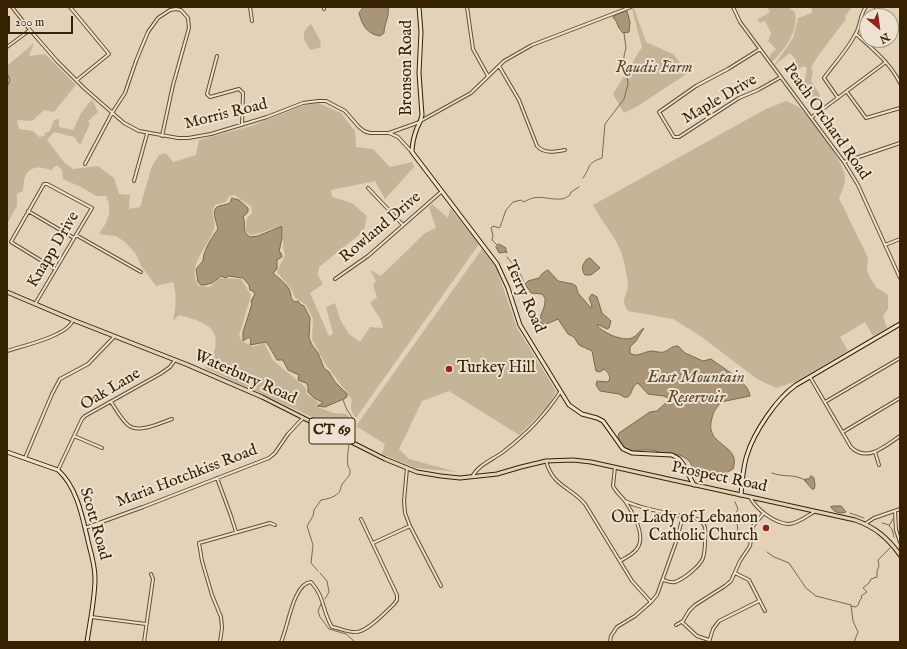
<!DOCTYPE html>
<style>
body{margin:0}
#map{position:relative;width:907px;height:649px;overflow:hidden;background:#e4d2b8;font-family:"IM FELL English",serif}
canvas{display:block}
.frame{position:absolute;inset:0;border:8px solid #362100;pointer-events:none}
.north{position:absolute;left:859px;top:8px;width:40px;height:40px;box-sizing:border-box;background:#ede2d1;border:1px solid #a4957d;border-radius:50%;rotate:151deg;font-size:11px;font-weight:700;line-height:16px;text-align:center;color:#362100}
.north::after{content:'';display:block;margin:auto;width:14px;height:18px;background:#8f2418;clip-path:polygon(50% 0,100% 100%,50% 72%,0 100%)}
.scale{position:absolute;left:8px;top:16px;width:65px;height:18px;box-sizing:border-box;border:2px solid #362100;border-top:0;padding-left:5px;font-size:12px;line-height:14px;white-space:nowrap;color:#362100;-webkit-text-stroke:3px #ede2d1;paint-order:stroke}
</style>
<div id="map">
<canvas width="907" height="649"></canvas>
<div class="frame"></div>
<div class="north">N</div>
<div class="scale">200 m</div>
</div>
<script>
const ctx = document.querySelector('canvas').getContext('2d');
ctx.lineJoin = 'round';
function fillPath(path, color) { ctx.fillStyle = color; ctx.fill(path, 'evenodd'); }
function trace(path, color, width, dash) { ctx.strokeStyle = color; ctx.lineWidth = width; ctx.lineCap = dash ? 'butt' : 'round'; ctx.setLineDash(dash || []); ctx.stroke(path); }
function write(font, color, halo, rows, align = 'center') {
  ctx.font = font + ' "IM FELL English",serif'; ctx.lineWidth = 4; ctx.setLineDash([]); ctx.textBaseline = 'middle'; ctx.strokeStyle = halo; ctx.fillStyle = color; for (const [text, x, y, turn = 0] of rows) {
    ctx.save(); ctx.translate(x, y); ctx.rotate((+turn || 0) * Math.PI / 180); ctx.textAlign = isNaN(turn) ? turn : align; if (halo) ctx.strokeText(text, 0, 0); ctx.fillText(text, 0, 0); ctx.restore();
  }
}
const green = new Path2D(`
 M767,7H789L791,10L795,12C799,31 785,49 772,62L770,59V55L776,49L768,41L771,33L765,21L760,23L757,20L770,12Z
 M812,7H850L851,9L845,16L846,19L818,56L811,67L813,72L811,81L819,93L821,101L816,102L804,86L807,68L803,66L798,70L793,67L796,60L790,53L775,65V64L793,38L798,18L812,13Z
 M634,8L646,42L673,54L688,73L638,106L624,113L613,94L642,47L632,9Z
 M311,24L320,40L321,47L311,50C303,40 300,33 311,24Z
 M34,43L29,56L45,54L76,85L54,112L44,110L32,121L17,120L19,129L33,131L39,137L44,136L45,133L50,131L54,120L59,119V127L73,130L81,113L92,99L98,112L88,121L90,124L80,145L74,137L54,132L47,140L64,162L73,169L98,166L114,178L119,194L130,195L129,209L140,207L152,166L159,155L166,153L173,162L196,155L199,140L251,126L302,106L318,103L341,113L355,131L356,147L373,149L390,167L412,162L414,167L385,199L375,181L331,190L332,197L352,203L367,216L364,231L319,267L318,275L323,284L310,293L329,336L333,334L326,307L335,303L340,319L349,334L360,342L370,327L383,328L381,320L370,303L377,297L373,285L376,281L370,270L381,276L425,233L436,228L429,207L432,204L448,218L450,208L479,244L356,418C351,413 350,406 352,400L324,362L312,339L313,319L306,305L295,298L292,290L277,272L285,255L283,248V225L260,233L250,235L245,230L247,218L252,213L251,206L234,195L229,196L226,202L215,205C209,216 217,221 214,229C208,248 185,266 199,286L210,287L219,278L241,279L251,295L239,336L242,341L253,347L264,343L273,360L305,387L307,394L319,403L315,406L333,413L347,414L350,419L346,426L338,429L205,368C208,362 213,355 215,348C221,324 195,320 179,315L173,321C176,307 177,295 173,282L156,286L141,266L136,254L125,242L116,236L99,234C108,221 113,212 106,196H96L81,187L63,179L62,170L57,165L51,170C43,167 31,165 26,175C23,179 24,186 23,191L17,194V206L7,224V66Z
 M786,101C791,103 796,105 800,108C812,119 845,162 845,178C845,185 842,192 839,198L868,258L867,269L869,276L876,287L888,295V309L883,316L887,328L873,336L865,322L840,337L848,351L795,382L776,388L757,379L699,335L673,319L628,311C620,299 627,297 628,285C628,281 627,276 626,272C622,241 607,231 593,205L766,109Z
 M482,249L496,267L517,328L556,391L549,405L519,435L449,391L422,401L399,449L409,459L457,472L416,468L382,454L385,444L356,426Z`);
const water = new Path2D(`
 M364,7H388C390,16 384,24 384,33L380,36C367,34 362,25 359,13Z
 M627,11L630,22L629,32L623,33L619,28L616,21L613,17Z
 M232,198L239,200L248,208V212L243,217C247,225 240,230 250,237L258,236L282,226V238L279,252L281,253L282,257L277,260V269L273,273C278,278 285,282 289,289C292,294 289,300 296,302L298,301L300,304L304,306L310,318L309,338L312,345L318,353L324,368L329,372L335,382L347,394V396L346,398L325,407L317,406L323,403L322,402L314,398L308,392V386L306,383L298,380L299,375L288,370L283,360H277L269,346L266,342L250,345L251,340L249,337L243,341V332L252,304L251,301L255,294L253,291L250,290L249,285L243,278L228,276L226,278L221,276L212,283L204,285H201L198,282L196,269L203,261C203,251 212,237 218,229C217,223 211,211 217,207C221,205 226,205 230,203Z
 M499,244L506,248V252L499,253L496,247Z
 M590,258L600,268L591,275H585C581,270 582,265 586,260Z
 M548,270L558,281L573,284L576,286L578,293L591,308L592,306L589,298L592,294L597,297L602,313L611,321L609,328L607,329L599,325H597C601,332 623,342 632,338C637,336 639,331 644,328L636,341L630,347V353C637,358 643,352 651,351C655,351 660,353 664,352C670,350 670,346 678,346L685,353L703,361L711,359C721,367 749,382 750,396L721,402C717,407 713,412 712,418C703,447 742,443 733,469C722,475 706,486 695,475C692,470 693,466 689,461C681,453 672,454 662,453C658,452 654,450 650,450C637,449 624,456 618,437L619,433L650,412L657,411L670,399L664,396L648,394L638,383C631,386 633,393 628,397H624L619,394L600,391L596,385L597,381L608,382C612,377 608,372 604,369L600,372L596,371L592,351L579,345L574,337L568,334L558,319L544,325L540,322C539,314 546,309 545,298L542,294L531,293L525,284L528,281L539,278L542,274Z
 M811,476L814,478L815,486L814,489H812L805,481V479H809Z
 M833,506H841L846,512C841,514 834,513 831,507Z`);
const stream = new Path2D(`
 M621,7L622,8
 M7,87L10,80L8,75
 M583,178C592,166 585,164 602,158L605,124L624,99L628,84L626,69L624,62V56L626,48L624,33
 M497,245L492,240L493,235L491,228L493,226L499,228L500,227L506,210L513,202L521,200L524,202C539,193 545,200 561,199C564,199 567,197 570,195L571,192L579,187
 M506,251L507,253
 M507,257C512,264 524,274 523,284L526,287
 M343,400L347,410L354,420L350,425L353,429L350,434L351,437
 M772,473C785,478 795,473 806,481
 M735,502L738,509L736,513L738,532
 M850,513L864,518
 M893,519L889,526L892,529L894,537
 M882,523L889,525
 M767,552L774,557L789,563L806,588L816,596L851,605L853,621L858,632L854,642
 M318,571L311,563L313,545L307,526L313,516L314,510L321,500C328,499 336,497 340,491C341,487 341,485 344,482C346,479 350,476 350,472C350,467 349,470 348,466C347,462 348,449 349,445
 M320,573L327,581L329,592L325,599
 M321,604L318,611L320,617L329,629L346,634L355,642
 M851,606L856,607L858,605L860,600L862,598L861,596L867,592L863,588L869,583L871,579L877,577V571L879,566L878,560L890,548`);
const street = new Path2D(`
 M12,7L30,30L57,61L84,88L124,123L139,131L178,138H188L211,134L267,117L303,103L318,101H326L345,111L359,127L364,131L370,133H389L417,123L471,93L504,61L532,45L631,7
 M70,7L109,54L77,80
 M250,7L252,21
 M324,7V9
 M467,7L473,49L488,76
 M733,7L740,22L844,162L858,185L900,278
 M875,7L885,16
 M891,22L900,30
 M856,34C873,49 890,63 900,83
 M7,47L30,30
 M760,49L728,69L696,86L659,112L674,137H679L739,98L758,90L781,77
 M217,56L207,94L210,97L239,89L243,93L242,125
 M499,66L519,100L537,146C544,154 555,152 565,150
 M847,92L866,118L900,108
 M838,98L824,78C834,64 849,48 856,33C861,24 860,14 866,7
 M812,117L886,62
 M389,133L398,137L412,152
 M844,162L900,143
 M85,164L112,113L125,93L136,61L148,32L158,18L170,10L176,9L181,10L188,18L189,28L173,85L162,136
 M134,181L147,134
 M368,188L403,225
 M28,211L74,238
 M76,235L141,272
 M885,245L900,239
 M335,279L368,256L441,192
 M35,304L92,208L47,184H44L11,242L55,269
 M7,351C22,346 68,336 73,320
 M810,377L851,447C867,463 885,446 900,436
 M111,402C116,409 121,419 128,425C139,434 160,423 172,419
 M825,402L900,358
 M843,432L900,398
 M74,436L102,448
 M875,452L879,465
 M25,458L52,394L60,379L88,364L115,336
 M546,461C553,487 570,486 585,504L632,581L651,602
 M615,467L613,486C616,492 621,496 625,501C633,513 648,537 636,550C632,555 625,558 620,561
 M407,468L404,501L405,513L410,526L441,586
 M58,470L82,419L85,416L160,374L170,367L175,360
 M472,477C478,465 492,460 503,452C524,436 546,414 560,392
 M217,478L231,516L236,532
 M750,497C756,509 774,523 788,524C797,524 807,516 814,512
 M625,501C642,509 663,512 681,516C688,517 697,517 702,522C706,526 706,534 705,540C705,546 705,552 703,558C700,566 684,579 675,582C671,583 667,581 663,580
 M895,511L896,530L900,542
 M865,524L874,518L900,509
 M85,528L143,507L269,458L275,453L288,434L303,418
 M373,543L410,526
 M735,573L749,580L765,611
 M91,617L146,624
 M682,622L697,636L709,640
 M676,625L683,621L689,611L695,605L725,586L731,581L740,561L750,546L753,526L764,513
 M144,642L153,579L151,574
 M220,642L222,628L221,617L212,595L202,561L199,543L270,523L275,525
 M281,642C288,628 293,583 311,582C325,597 322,611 332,627C339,628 347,632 354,632C365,634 386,612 394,604L397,600V595L361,519
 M610,642L611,636L617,627L635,616L651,602L657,595L676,542L683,516
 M709,642L713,629L719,621L759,601`);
const secondary = new Path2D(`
 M419,7L421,32L419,73L422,115C421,121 419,124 417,128C414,136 412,144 412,152L497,264L508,288L520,325L569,405L582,414L597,418L603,421L623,449L632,453L672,455L679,459L683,464L694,485
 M7,452L58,470C78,488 83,520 89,545C92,556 95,567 95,578C95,599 90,621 87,642
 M741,495C742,482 743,467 747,455C754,432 777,398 796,385L900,324`);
const primary = new Path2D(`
 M7,292L73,320L188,365L262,397L385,459L417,472L441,476L460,478L497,474L521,467L546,461L573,460L591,462L855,520C875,527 888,538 900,555`);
const markers = [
 [449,369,4,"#8f2418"],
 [766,528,4,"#8f2418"]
];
const shields = [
 [332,431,46]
];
const shieldNames = [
 ["CT 69",332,431]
];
const streetNames = [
 ["Bronson Road",408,68,-90],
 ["Maple Drive",720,100,-30],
 ["Morris Road",226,115,-14],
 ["Peach Orchard Road",826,122,55],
 ["Rowland Drive",381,228,-40],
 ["Knapp Drive",54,250,-59],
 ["Terry Road",524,297,66],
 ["Waterbury Road",245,378,24],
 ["Oak Lane",111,390,-31],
 ["Maria Hotchkiss Road",187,477,-21],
 ["Prospect Road",719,478,12],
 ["Scott Road",94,524,74]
];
const parkNames = [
 ["Raudis Farm",654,69]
];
const poiNames = [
 ["Turkey Hill",457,369],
 ["Our Lady of Lebanon",758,519,"right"],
 ["Catholic Church",758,537,"right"]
];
const waterNames = [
 ["East Mountain",696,379],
 ["Reservoir",696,399]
];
fillPath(green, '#c6b499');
fillPath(water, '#a99679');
trace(water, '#7b6749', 1);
trace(stream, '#7b6749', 1);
trace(street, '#624d2e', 4);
trace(secondary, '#362100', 5);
trace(primary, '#362100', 5);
trace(street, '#ede2d1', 2);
trace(secondary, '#ede2d1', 3);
trace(primary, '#e4d2b8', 3);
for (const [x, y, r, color] of markers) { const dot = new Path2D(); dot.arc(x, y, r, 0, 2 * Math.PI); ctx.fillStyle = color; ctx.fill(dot); trace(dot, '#ede2d1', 1.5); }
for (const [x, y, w] of shields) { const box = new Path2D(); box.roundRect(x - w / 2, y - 13, w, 26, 3); ctx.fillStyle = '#ede2d1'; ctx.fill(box); trace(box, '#362100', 1); }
write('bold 15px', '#362100', null, shieldNames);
write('16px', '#362100', '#ede2d1', streetNames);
write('italic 16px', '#5a4626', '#ede2d1', parkNames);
write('16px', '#362100', '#ede2d1', poiNames, 'left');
write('italic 17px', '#5e4a2a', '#ede2d1', waterNames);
</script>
